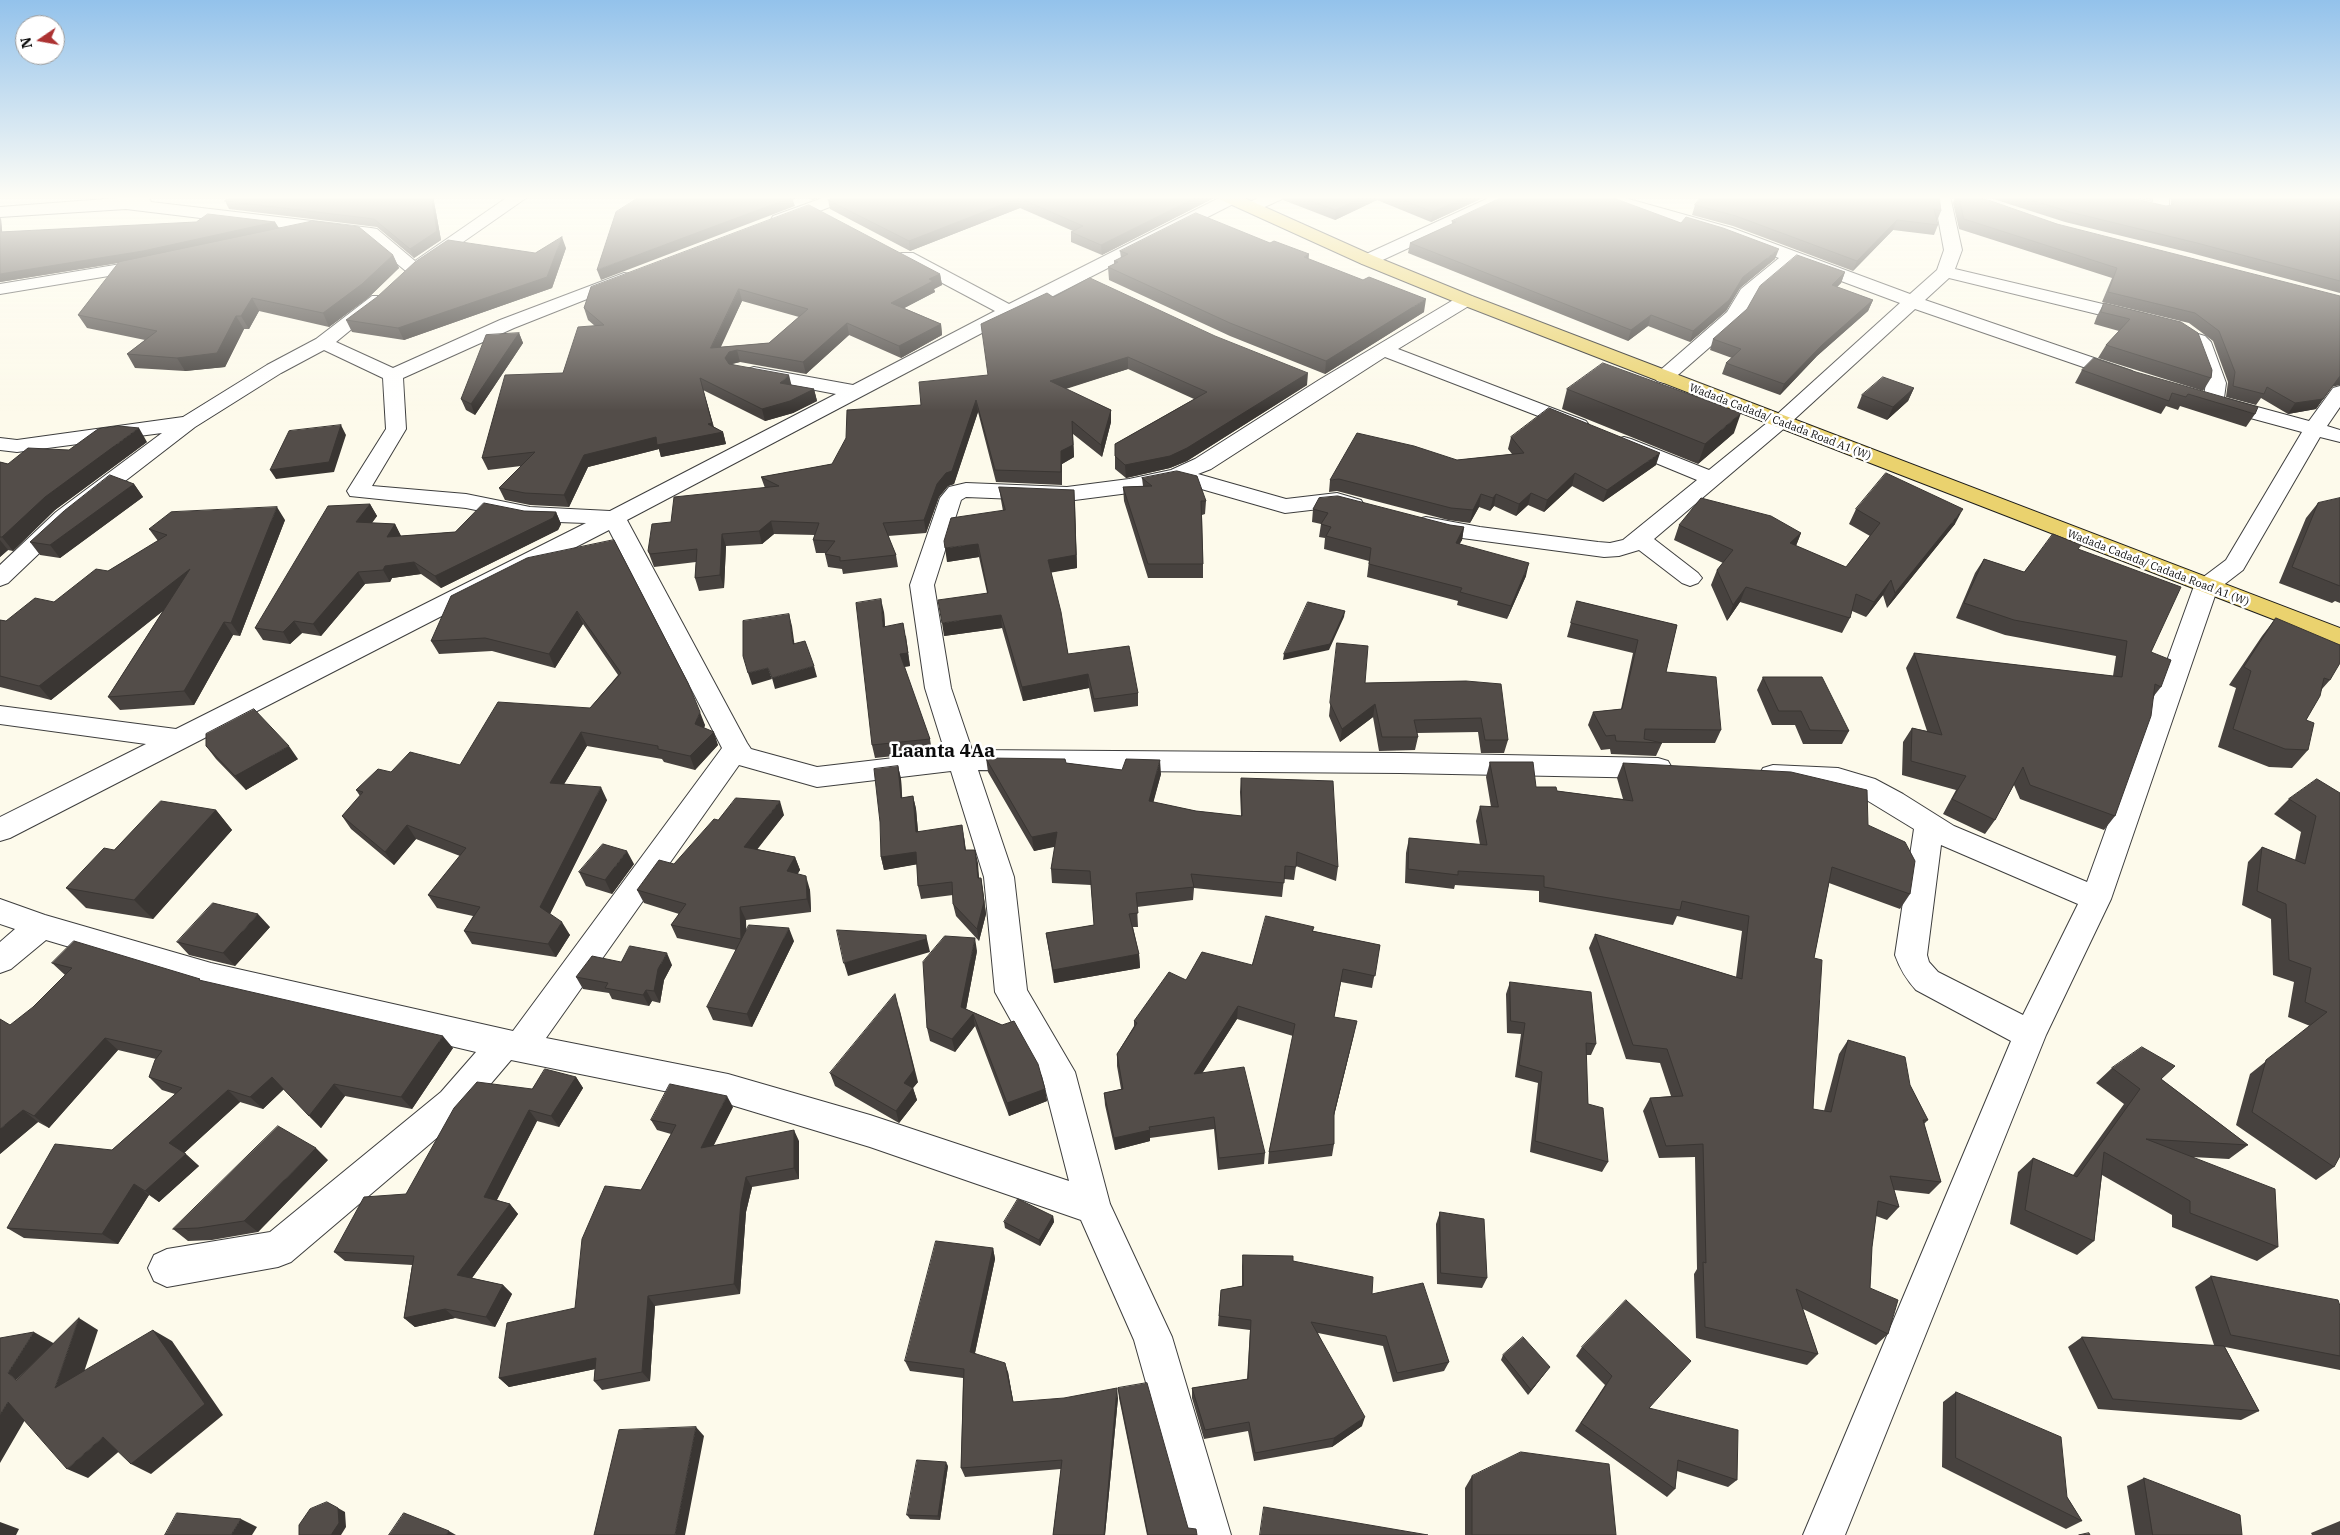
<!DOCTYPE html>
<style>
body{margin:0}
#map{position:relative;width:2340px;height:1535px;overflow:hidden;background:#fdfaeb;font-family:"IBM Plex Serif",serif}
canvas{display:block}
.north{position:absolute;left:15px;top:15px;width:50px;height:50px;box-sizing:border-box;background:#fff;border:1px solid #9d9d9d;border-radius:50%;rotate:258deg;font-size:14px;font-weight:700;line-height:20px;text-align:center;color:#0b0b0b}
.north::after{content:'';display:block;margin:auto;width:18px;height:22px;background:#ac3232;clip-path:polygon(50% 0,100% 100%,50% 72%,0 100%)}
</style>
<div id="map">
<canvas width="2340" height="1535"></canvas>
<div class="north">N</div>
</div>
<script>
const ctx = document.querySelector('canvas').getContext('2d');
ctx.lineJoin = 'round';
function trace(path, color, width, dash) { ctx.strokeStyle = color; ctx.lineWidth = width; ctx.lineCap = dash ? 'butt' : 'round'; ctx.setLineDash(dash || []); ctx.stroke(path); }
function fillPath(path, color) { ctx.fillStyle = color; ctx.fill(path, 'evenodd'); }
function write(font, color, halo, rows, align = 'center') {
  ctx.font = font + ' "IBM Plex Serif",serif'; ctx.lineWidth = 5; ctx.setLineDash([]); ctx.textBaseline = 'middle'; ctx.strokeStyle = halo; ctx.fillStyle = color; for (const [text, x, y, turn = 0] of rows) {
    ctx.save(); ctx.translate(x, y); ctx.rotate((+turn || 0) * Math.PI / 180); ctx.textAlign = isNaN(turn) ? turn : align; if (halo) ctx.strokeText(text, 0, 0); ctx.fillText(text, 0, 0); ctx.restore();
  }
}
const minor = new Path2D(`
 M145,196L149,198L151,202L371,228L377,229L415,261L509,196H529L430,265H420L422,268L419,272H407L366,238L126,209L0,217V207Z
 M828,196H853L851,199L785,224H773L771,220L773,216Z
 M1223,196H1237L1239,199L1237,202L1016,315L627,520L747,743L751,749L817,767L945,752L925,688L910,585L940,498L949,487L966,483L1067,487L1129,479L1171,470L1195,459L1319,380L1460,296H1472L1475,300L1472,304L1398,349L1586,421L1589,425L1586,429L1579,431L1572,429L1385,357L1211,469L1198,474L1286,499L1337,493L1361,500L1364,505L1361,510L1353,512L1336,507L1285,513L1177,482L1129,493L1067,501L966,497L961,500L934,585L951,688L972,750L1400,753L1658,758L1668,761L1672,768L1668,775L1658,778L1400,773L978,770L1014,877L1027,990L1075,1072L1110,1204L1172,1337L1231,1535H1189L1134,1340L1081,1220L870,1147L728,1104L511,1060L465,1114L291,1262L278,1267L167,1287L154,1281L148,1268L154,1255L167,1249L270,1232L441,1092L476,1052L211,989L46,940L11,969L0,973V942L15,929L0,924V899L45,915L211,963L513,1031L722,748L609,530L10,838L0,841V817L146,744L0,724V706L176,729L586,523L530,521L466,508L350,496L347,491L386,429L383,378L324,350L281,373L195,427L72,522L8,583L0,586V565L56,512L162,433L17,452L0,450V438L17,440L183,417L267,365L316,339L372,296H384L387,300L336,342L393,368L500,320L624,273L630,274L633,278L630,282L514,328L403,378L406,429L372,486L466,494L530,507L610,511L836,394L747,377L744,373L747,369L754,367L853,385L995,311L901,261L898,257L901,253H913L1009,304ZM739,765L817,787L951,771L984,877L995,992L1042,1076L1069,1181L870,1115L728,1074L546,1038Z
 M1262,196H1284L1282,199L1258,210H1246L1244,207L1246,204Z
 M1493,196H1516L1514,199L1374,264H1362L1359,260L1362,256Z
 M1590,196H1618L1732,228L1910,294L1937,270L1944,250L1934,196H1950L1962,250L1955,269L2145,314L2147,318L2145,322L2138,324L1949,278L1925,300L2132,371L2135,375L2132,379L2125,381L2118,379L1915,309L1787,426L1654,539L1698,573L1702,578L1698,583L1690,586L1682,583L1639,550L1619,556L1604,557L1462,538L1418,529L1415,524L1418,519L1426,517L1480,527L1598,542L1610,543L1623,540L1697,480L1617,447L1613,443L1617,439L1624,437L1631,439L1709,470L1773,418L1900,303L1793,263L1755,296L1742,319L1671,381L1664,383L1657,381L1654,377L1657,373L1727,312L1741,289L1779,258L1720,236L1592,199Z
 M2091,196H2125L2153,202V196H2169V209L2167,213L2161,214L2093,199Z
 M151,259L157,260L160,264L157,268L0,294V284Z
 M2198,334L2205,336L2211,342L2226,383L2224,398L2309,421L2333,388L2340,386V407L2327,426L2340,430V442L2320,437L2243,570L2217,590L2111,899L2046,1035L1845,1535H1803L2011,1041L1916,990C1906,979 1900,969 1895,955L1914,829L1855,793L1838,788L1773,785L1763,782L1759,775L1763,768L1773,765L1838,768L1875,779L1903,794L1954,826L2087,882L2194,586L2198,581L2226,560L2302,432L2206,406L2203,402L2206,383L2192,345L2188,340L2191,336ZM1941,845L2078,904L2023,1015L1938,972L1929,962L1927,955Z`);
const primary = new Path2D(`
 M1217,196H1240L1374,256L1472,296L2340,628V645L1460,304L1362,264L1219,199Z`);
const wall = new Path2D(`
 M232,196H433L441,240L414,258L377,227L229,209L225,201Z
 M802,196H822L813,200Z
 M836,196H1216L1204,203L1102,255L1071,242V232L1073,231L1020,208L910,251L830,209L828,200Z
 M1283,196H1487L1431,222L1377,200L1335,220L1283,200Z
 M1939,196L1941,211L1937,221L1938,225L1934,235L1893,230L1853,271L1733,226L1692,215L1695,205Z
 M1956,196H1972L2057,224L2332,387L2316,409L2288,414L2261,398L2256,405L2226,397L2228,382L2213,341L2189,323L2102,302L2112,278L1959,229L1953,203Z
 M1984,196H2122L2166,206L2171,205V196H2340V293L2191,253L2065,222Z
 M2136,196H2153L2151,200Z
 M1,219L2,232L275,222L279,228L393,255L399,268L368,298L329,327L259,311L249,329H244L225,367L185,371L135,368L127,354L145,340L87,328L78,315L119,263L0,282Z
 M1452,221L1775,259L1740,288L1726,311L1690,342L1648,326L1628,341L1408,253L1410,243L1452,224Z
 M566,248L552,288L404,340L352,332L346,320L535,253Z
 M1120,251L1308,259L1424,312L1325,374L1230,336L1109,280L1108,267L1114,264V261L1121,258Z
 M1845,272L1841,283L1837,287L1873,300L1868,311L1817,356L1780,395L1722,374L1726,363L1732,358L1710,350L1713,339Z
 M940,274L942,285L934,289L935,292L904,308L941,324L942,335L901,358L849,335L806,374L740,362L732,364L792,385L814,389L817,401L793,413L765,421L703,390L714,427L723,432L726,444L661,457L659,449L588,467L569,507L530,505L505,500L499,488L521,466L488,470L482,458L563,373L595,326L588,320L584,308L591,287ZM742,301L799,317L769,343L720,347Z
 M1053,297L1307,385L1187,461L1170,468L1126,478L1115,469V444L1194,399L1128,369L1066,389L1111,410V422L1102,457L1073,434L1074,457L1062,464V485L996,482L978,412L954,484L948,486L939,497L926,533L888,536L896,555L898,567L843,574L842,569L828,567L825,554L826,553H816L813,540L815,535L774,534L762,544L726,546L724,588L699,591L695,578L696,562L654,567L648,551L671,522L765,488L761,477L832,464L921,405L988,375Z
 M2104,303L2212,370L2211,378L2203,391L2098,358L2106,345L2119,331L2094,324L2097,316Z
 M519,333L523,343L475,415L466,410L461,399Z
 M2094,358L2255,414L2246,427L2180,406L2178,410L2166,406L2161,414L2075,383L2082,370Z
 M1914,388L1908,401L1887,420L1857,408L1862,395Z
 M1567,389L1734,433L1698,464L1562,409Z
 M1511,437L1656,465L1603,502L1572,486L1544,512L1528,505L1516,516L1494,506L1490,511L1479,507L1470,523L1448,520L1337,491L1329,492L1330,480L1457,460L1512,454L1508,449Z
 M147,442L55,510L13,551L8,550L0,557V462L8,464L69,450Z
 M1142,478L1206,501L1205,514L1202,515L1203,564V578H1148L1124,501L1123,487L1143,486Z
 M134,484L143,497L60,558L40,555L30,542Z
 M999,487L1075,502L1077,568L1051,572L1068,654L1138,693V706L1094,712L1089,688L1023,701L1002,628L944,636L987,593L979,557L947,562L1003,511L1001,500Z
 M2340,498V603L2335,601L2332,603L2279,583L2306,518L2318,503Z
 M370,504L377,516L372,523L395,524L401,536L455,532L524,511L556,512L561,524L558,530L441,588L421,574L392,578L390,582L365,584L321,636L302,633L290,644L263,640L255,628Z
 M1313,509L1464,527L1462,540L1459,544L1526,576L1507,619L1457,605L1458,601L1367,577L1369,561L1324,549L1325,538L1319,537L1321,524L1312,522Z
 M1856,509L1955,524L1887,608L1883,595L1866,617L1852,611L1850,618L1842,633L1740,602L1727,621L1711,585L1717,570L1723,563L1674,540L1679,525L1801,533L1796,546L1846,567L1870,536L1849,524Z
 M285,520L240,636L233,635L194,705L120,710L108,697L163,611L51,700L0,687V620L6,621L54,602L108,571L158,541L149,529Z
 M2078,549L2151,652L2161,687L2153,697L2115,816L2104,830L2020,799L2014,785L1995,820L1985,834L1943,814L1956,790L1902,775L1903,742L1912,728L1927,731L1906,668L1914,653L2113,676L2116,656L2005,635L1956,618L1975,573L1984,559L2024,572Z
 M527,558L705,725L704,728L718,745L695,770L664,762L662,759L587,746L564,784L607,800L550,914L570,935L556,957L472,944L464,931L473,916L437,908L428,895L460,856L416,839L394,865L351,829L342,816L360,796L356,790L391,772L460,765L590,708L618,675L583,624L555,668L492,651L439,654L431,641Z
 M1577,601L1677,625L1666,672L1721,730L1715,743H1661H1662L1656,756L1611,754L1610,749L1601,750L1588,725L1593,712L1621,709L1633,653L1567,637Z
 M884,612L885,626L906,636L910,666L904,667L930,739L932,752L875,758L872,745Z
 M2276,618L2330,680L2322,689L2306,720L2308,750L2292,768L2269,767L2218,747L2236,688L2229,685L2262,636Z
 M1337,643L1365,683L1466,681L1508,740L1504,753H1481L1478,732L1417,733L1418,737L1415,750L1379,751L1373,717L1340,742L1329,716Z
 M1763,677L1849,731L1842,744H1803L1795,725H1772L1757,690Z
 M206,746L298,759L246,790L216,759Z
 M986,758L1066,763L1122,770L1161,774L1153,802L1196,811L1241,816L1240,792L1241,778L1338,867L1336,881L1296,866L1294,880L1284,879L1282,897L1194,888L1193,900L1137,907L1138,927H1133L1139,954L1140,968L1054,983L1046,933L1094,925L1091,885L1052,883L1051,869L1055,846L1034,851L988,772Z
 M1490,762L1536,787L1557,791L1623,799L1617,778L1623,763L1868,825L1910,894L1900,909L1829,883L1814,958L1813,1109L1824,1111L1839,1054L1848,1040L1910,1085L1928,1120L1924,1124L1941,1182L1929,1194L1894,1190L1899,1207L1887,1220L1876,1216L1872,1247L1870,1288L1888,1334L1876,1345L1803,1309L1818,1354L1807,1365L1696,1338L1694,1274L1697,1269L1695,1157L1659,1158L1643,1111L1650,1098L1671,1096L1660,1063L1626,1059L1589,948L1595,934L1736,977L1742,931L1677,916L1673,925L1539,902V891L1455,885L1454,889L1405,883L1406,853L1409,838L1480,845L1476,821L1480,806L1491,807L1486,777Z
 M898,766L901,779L902,798L913,796L916,809L918,831L964,837L966,850H975L979,878H981L983,890L986,914L979,941L956,916L953,904V895L921,899L918,886L917,864L884,870L881,857Z
 M2317,779L2334,1167L2316,1180L2236,1125L2250,1074L2310,1026L2288,1017L2294,982L2273,975L2271,919L2242,905L2248,862L2262,847L2295,860L2301,832L2274,814L2289,799Z
 M216,810L232,830L153,919L86,908L66,888Z
 M784,815L757,849L795,857L800,870L797,874L810,890L811,912L746,920V930L794,941L752,1027L713,1020L707,1007L736,950L677,938L671,925L679,914L644,903L637,890L674,864L718,820Z
 M634,864L612,894L586,886L579,872Z
 M270,927L235,966L189,955L177,942Z
 M1314,927L1313,931L1380,945L1372,988L1341,982L1334,1017L1354,1034L1334,1115V1144L1332,1156L1268,1164L1269,1152L1293,1036L1237,1019L1202,1073L1265,1153L1264,1164L1218,1170L1214,1129L1150,1138V1141L1115,1150L1105,1105L1104,1093L1121,1089L1117,1066V1054L1134,1026V1021L1186,980L1252,965Z
 M977,951L966,1009L1002,1025L1045,1089L1047,1101L1009,1116L975,1026L955,1052L930,1041L927,1028Z
 M621,962L672,965L664,980L660,1003L652,1001L649,1006L612,999L609,993L583,989L576,977Z
 M52,963L202,981L453,1048L412,1109L345,1096L321,1128L284,1089L263,1109L240,1102L184,1153L199,1166L159,1202L149,1195L118,1244L24,1238L7,1228L112,1150L175,1094L162,1090L149,1077L156,1059L118,1050L49,1128L38,1122L0,1154L33,1007L65,975Z
 M1510,982L1596,1044L1591,1055H1586L1588,1104L1608,1162L1602,1172L1530,1152L1538,1083L1515,1077L1521,1034L1507,1033L1506,994Z
 M2112,1068L2161,1079L2248,1145L2229,1159L2192,1157L2278,1247L2257,1261L2172,1227V1215L2102,1175L2094,1241L2077,1255L2010,1224L2018,1172L2033,1158L2073,1175L2124,1104L2096,1083Z
 M830,1073L918,1082L913,1088L917,1100L899,1123L835,1086Z
 M576,1077L583,1088L559,1127L537,1121L497,1200L510,1204L518,1214L472,1278L503,1285L512,1294L495,1327L455,1318L415,1327L404,1318L412,1265L345,1261L334,1252L406,1194L532,1089Z
 M733,1107L714,1145L799,1141V1179L752,1187L746,1212L740,1294L655,1306L650,1381L602,1390L594,1381L595,1369L509,1387L499,1378L575,1308L641,1190L671,1134L657,1130L651,1120Z
 M328,1160L258,1232L212,1240L188,1241L173,1229Z
 M1440,1212L1487,1278L1482,1288L1437,1284L1436,1224Z
 M1053,1216L1054,1222L1040,1246L1005,1228L1004,1222Z
 M993,1248L995,1259L975,1353L1008,1372L1013,1402L1118,1398L1105,1535H1053L1061,1469L965,1477L961,1468L963,1378L910,1371L905,1361Z
 M1243,1255L1293,1261L1372,1294L1449,1362L1444,1371L1393,1382L1383,1346L1318,1333L1362,1426L1332,1447L1254,1461L1248,1431L1204,1439L1192,1398V1388L1247,1379L1250,1330L1218,1326L1221,1290L1242,1286V1266Z
 M2211,1276L2340,1306V1370L2225,1347L2259,1411L2241,1420L2098,1409L2068,1347L2082,1337L2219,1346L2214,1345L2195,1287Z
 M1582,1347L1650,1408L1737,1480L1728,1487L1677,1471L1675,1489L1667,1497L1575,1431L1605,1385L1576,1356Z
 M1503,1355L1546,1372L1528,1395L1501,1360Z
 M1118,1388L1188,1528L1197,1535H1147L1119,1398Z
 M1956,1392L2067,1497L2082,1521L2066,1529L1942,1467L1943,1402Z
 M948,1466L940,1520L910,1519L907,1515Z
 M1472,1476L1616,1535H1465V1488Z
 M2144,1478L2242,1535H2135L2127,1486Z
 M2340,1521V1535H2312L2311,1533Z`);
const shadedWall = new Path2D(`
 M431,196H433L441,240L414,258L410,249Z
 M791,196H801L794,199L793,201L795,206L601,280L597,270Z
 M812,196H822L813,200Z
 M1199,196H1216V197L1102,255L1101,245Z
 M1364,196H1377V200L1335,220L1336,210Z
 M1468,196H1487L1431,222L1433,212Z
 M1019,198L1020,208L910,251L909,241Z
 M0,217L1,219L3,240L0,235Z
 M1897,220L1893,230L1853,271L1857,261Z
 M275,222L279,229L147,258L0,282V274Z
 M562,237L566,248L552,288L404,340L398,328L547,277Z
 M1779,249L1775,259L1740,288L1726,311L1690,342L1693,331L1743,277Z
 M1309,254L1308,267L1304,257Z
 M393,255L399,268L368,298L329,327L323,313Z
 M1845,272L1841,283L1828,296L1832,285Z
 M940,274L942,285L934,289L935,292L893,314L891,303L929,279Z
 M739,289L742,301L715,360L711,348Z
 M252,298L259,311L249,329L241,316Z
 M1426,299L1424,312L1325,374L1326,361Z
 M1873,300L1868,311L1817,356L1780,395L1784,384L1822,345Z
 M1651,315L1648,326L1628,341L1631,330Z
 M236,316L244,329L225,367L185,371L177,358Z
 M847,323L849,335L806,374L803,362Z
 M941,324L942,335L901,358L899,346Z
 M519,333L523,343L475,415L471,404Z
 M737,350L740,362L732,364L728,370L725,358L729,352Z
 M1128,357V369L1051,393L1050,381Z
 M1308,373L1307,385L1187,461L1170,468L1126,478L1125,465Z
 M789,375L792,387L780,383Z
 M2339,376H2340V385L2331,387Z
 M700,378L715,433L723,432L726,444L661,457L659,449L588,467L569,507L564,495L584,455L708,424Z
 M1914,388L1908,401L1887,420L1893,407Z
 M814,389L817,401L793,413L765,421L762,409Z
 M2323,399L2316,409L2288,414L2295,403Z
 M976,400L978,412L954,484L948,486L939,497L926,533L924,520L937,484Z
 M1111,410V422L1102,457L1101,445Z
 M1741,413L1734,433L1698,464L1705,444Z
 M1072,421L1074,457L1062,464V485L1061,451Z
 M341,425L346,435L334,472L276,479L270,470Z
 M139,428L147,442L55,510L13,551L2,537L45,497Z
 M1660,453L1656,465L1603,502L1607,490Z
 M1575,473L1572,486L1544,512L1547,500Z
 M134,484L143,497L60,558L50,545Z
 M1074,490L1077,568L1049,573L1048,560Z
 M1531,493L1528,505L1516,516L1519,504Z
 M1481,494L1479,507L1470,523L1473,510Z
 M1496,494L1494,506L1490,511L1493,498Z
 M370,504L377,516L363,534L356,522Z
 M277,507L285,520L240,636L231,623Z
 M1963,509L1955,524L1887,608L1895,593Z
 M556,512L561,524L558,530L441,588L435,576Z
 M771,521L774,534L762,544L759,531Z
 M395,524L401,536L387,537Z
 M1464,527L1462,540L1453,556L1456,543Z
 M1801,533L1795,548L1790,543Z
 M722,534L726,546L724,588L720,575Z
 M0,540L8,550L0,557Z
 M978,544L979,557L947,562L945,548Z
 M414,562L421,574L392,578L390,582L383,570L385,566Z
 M1529,563L1526,576L1507,619L1511,606Z
 M190,569L199,582L51,700L39,686Z
 M358,572L365,584L321,636L313,624Z
 M1891,580L1883,595L1866,617L1874,602Z
 M1746,587L1740,602L1727,621L1733,605Z
 M881,599L884,612L886,640L883,627Z
 M577,611L583,624L555,668L549,654Z
 M1345,611L1344,617L1329,650L1283,660L1284,654Z
 M789,614L792,626L796,655L793,644Z
 M1001,615L1002,628L944,636L942,623Z
 M294,621L302,633L290,644L283,632Z
 M224,622L233,635L194,705L184,691Z
 M903,623L910,666L902,667L900,654Z
 M814,666L817,677L775,689L772,678Z
 M768,668L772,679L752,685L748,673Z
 M1088,674L1089,688L1023,701L1022,687Z
 M1375,704L1373,717L1340,742L1342,729Z
 M700,712L705,725L701,737L695,724Z
 M581,732L587,746L557,796L550,783Z
 M714,732L718,745L695,770L690,756Z
 M289,746L298,759L246,790L235,776Z
 M1160,760L1161,774L1150,815L1149,801Z
 M898,766L901,779L903,810L901,798Z
 M601,787L607,800L547,920L540,907Z
 M913,796L916,809L919,844L916,832Z
 M780,801L784,815L749,860L744,847Z
 M216,810L232,830L153,919L134,900Z
 M407,825L416,839L394,865L385,852Z
 M962,825L964,837L967,863L965,850Z
 M1057,832L1059,846L1034,851L1032,837Z
 M975,850L978,863L980,891L978,878Z
 M627,851L634,864L612,894L605,880Z
 M916,852L919,864L884,870L881,857Z
 M795,857L800,870L792,884L787,871Z
 M806,876L810,890L811,912L807,899Z
 M981,878L986,914L979,941L977,929Z
 M740,907L746,920L747,952L741,939Z
 M258,914L270,927L235,966L223,953Z
 M562,922L570,935L556,957L548,944Z
 M789,928L794,941L752,1027L747,1014Z
 M926,935L930,952L848,976L844,963Z
 M975,938L977,951L964,1020L961,1007Z
 M667,953L672,965L664,980L660,1003L654,991L658,969Z
 M1139,954L1140,968L1054,983L1053,970Z
 M646,990L652,1001L649,1006L643,995Z
 M1238,1006L1237,1019L1194,1086V1074Z
 M899,1007L918,1082L907,1095L904,1083Z
 M973,1014L975,1026L955,1052L952,1039Z
 M1357,1021L1354,1034L1332,1124L1334,1113Z
 M443,1036L453,1048L412,1109L401,1097Z
 M105,1038L118,1050L49,1128L34,1116Z
 M272,1077L284,1089L263,1109L250,1097Z
 M576,1077L583,1088L559,1127L551,1116Z
 M334,1084L345,1096L321,1128L309,1116Z
 M913,1088L917,1100L899,1123L896,1111Z
 M1045,1089L1047,1101L1009,1116L1007,1103Z
 M228,1090L240,1102L183,1154L169,1143Z
 M727,1096L733,1107L707,1158L701,1148Z
 M23,1110L38,1122L0,1154V1129Z
 M529,1110L537,1121L493,1207L484,1197Z
 M794,1130L799,1141V1179L794,1168Z
 M1150,1130V1141L1115,1150L1114,1138Z
 M316,1148L328,1160L258,1232L244,1221Z
 M186,1154L199,1166L159,1202L145,1191Z
 M746,1177L752,1187L746,1212L740,1294L734,1284L741,1202Z
 M134,1184L149,1195L118,1244L102,1234Z
 M510,1204L518,1214L467,1285L457,1275Z
 M1053,1216L1054,1222L1040,1246L1039,1240Z
 M993,1248L995,1259L973,1362L970,1352Z
 M503,1285L512,1294L495,1327L486,1317Z
 M648,1296L655,1306L650,1381L642,1372Z
 M445,1309L455,1318L415,1327L404,1318Z
 M79,1318L98,1330L75,1399L55,1388Z
 M153,1330L172,1341L223,1415L151,1474L131,1464Z
 M34,1332L55,1344L16,1380L8,1373Z
 M596,1358L605,1367L509,1387L499,1378Z
 M1005,1363L1008,1372L1015,1411L1013,1402Z
 M1550,1367L1546,1372L1528,1395L1531,1390Z
 M1117,1388L1118,1398L1105,1535H1104Z
 M8,1402L29,1413L0,1463V1415Z
 M1365,1417L1362,1426L1332,1447L1334,1438Z
 M696,1427L704,1436L685,1535H675Z
 M103,1437L123,1448L88,1478L67,1469Z
 M946,1462L948,1466L940,1520L938,1516Z
 M338,1508L345,1512L346,1527L341,1535H331Z
 M241,1519L257,1527L252,1535H231Z
 M0,1522L19,1529L16,1535H0Z
 M449,1531L456,1535H446Z`);
const building = new Path2D(`
 M232,196H431L437,231L410,249L374,219L225,201Z
 M641,196H793V197L597,270L616,212Z
 M836,196H1199L1101,245L1071,232L1083,226L1019,198L909,241L828,200Z
 M1299,196H1364L1336,210Z
 M1394,196H1468L1433,212Z
 M1505,196H1608L1681,223L1686,217L1723,228L1779,249L1743,277L1729,300L1693,331L1651,315L1631,330L1410,243L1456,222L1452,221Z
 M1702,196H1939L1941,211L1934,209L1938,225L1897,220L1857,261L1736,216L1695,205Z
 M1959,196H1972L1991,201L2057,224L2340,296V376L2323,399L2295,403L2267,387L2264,394L2233,386L2235,372L2219,331L2195,313L2108,292L2117,268L1964,219Z
 M2019,196H2122L2166,206L2173,205L2176,200V196H2340V281L2197,243L2070,212Z
 M809,205L940,274L929,279L933,281L891,303L941,324L899,346L847,323L803,362L737,350L729,352L725,358L729,364L789,375L780,383L814,389L790,401L762,409L700,378L712,423L708,424L723,432L657,445L656,437L584,455L564,495L525,493L499,488L535,452L482,458L505,375L563,373L578,327L604,325L584,308L591,287ZM739,289L808,309L769,343L711,348Z
 M1196,213L1270,243L1274,241L1309,254L1304,257L1363,280L1369,277L1426,299L1326,361L1230,323L1108,267L1118,262L1114,261L1128,254L1120,251Z
 M208,214L275,222L143,251L0,274V232L196,222Z
 M313,221L359,227L393,255L362,284L323,313L252,298L241,316H236L217,353L177,358L127,354L157,331L78,315L119,262Z
 M562,237L547,277L398,328L346,320L377,297L415,262L448,240L535,253Z
 M1797,255L1845,272L1832,285L1873,300L1822,345L1784,384L1726,363L1741,349L1713,339L1747,309L1760,286Z
 M1090,278L1215,336L1308,373L1187,448L1170,456L1125,465L1115,456V444L1207,392L1128,357L1050,381L1111,410L1101,445L1072,421L1073,445L1061,451V472L995,470L976,400L952,471L946,473L937,484L924,520L883,523L896,555L840,561V557L825,554L835,541L813,540L819,523L771,521L759,531L722,534L720,575L695,578L697,549L650,554L648,551L652,524L671,522L674,497L779,486L761,477L832,464L846,438L847,410L921,405L919,382L988,375L981,324L1047,293L1053,297Z
 M2104,303L2181,322L2198,333L2212,370L2211,378L2106,345L2130,319L2101,312Z
 M519,333L471,404L461,399L486,335Z
 M2094,358L2136,372L2258,407L2255,414L2188,394L2186,397L2172,393L2169,401L2082,370Z
 M1603,363L1741,413L1705,444L1567,389Z
 M1883,377L1914,388L1893,407L1862,395Z
 M1549,408L1660,453L1607,490L1575,473L1547,500L1531,493L1519,504L1496,494L1493,498L1481,494L1473,510L1451,508L1339,479L1330,480L1357,433L1414,446L1457,460L1524,453L1511,437Z
 M341,425L329,462L270,470L289,431Z
 M119,426L139,428L45,497L2,537H0V462L8,464L28,448L69,450L98,429Z
 M1177,471L1197,476L1206,501H1201L1203,564H1148L1123,487L1152,486L1142,478Z
 M1886,473L1963,509L1895,593L1891,580L1874,602L1856,594L1850,618L1746,587L1733,605L1717,570L1733,550L1679,525L1701,498L1771,516L1801,533L1790,543L1846,567L1880,523L1856,509Z
 M110,475L134,484L50,545L30,542L64,511Z
 M999,487L1074,490L1076,555L1048,560L1061,612L1068,654L1129,646L1138,693L1094,699L1088,674L1022,687L1001,615L942,623L938,600L988,593L978,544L945,548L944,541L951,518L1005,510Z
 M1338,496L1450,525L1464,527L1456,543L1529,563L1511,606L1460,592L1462,588L1369,564L1371,548L1326,536L1331,527L1321,524L1328,513L1313,509L1319,498Z
 M2340,498V586L2292,567L2318,503Z
 M484,503L524,511L556,512L553,518L435,576L414,562L385,566L383,570L358,572L313,624L294,621L283,632L255,628L328,506L370,504L356,522L395,524L387,537L455,532Z
 M277,507L231,623L224,622L184,691L108,697L190,569L39,686L0,676V620L6,621L35,598L54,602L96,569L108,571L167,535L149,529L171,512Z
 M2053,534L2081,545L2078,549L2181,587L2151,652L2171,660L2161,687L2155,684L2151,716L2115,816L2030,785L2023,767L1995,820L1952,799L1966,776L1911,761L1912,728L1942,735L1914,653L2122,677L2127,641L2014,620L1964,603L1984,559L2024,572Z
 M614,540L688,683L700,712L695,724L714,732L690,756L658,749V746L581,732L550,783L601,787L540,907L562,922L548,944L464,931L480,907L428,895L466,848L407,825L385,852L342,816L363,792L356,790L378,769L391,772L410,752L460,765L498,702L590,708L621,673L577,611L549,654L485,638L431,641L451,596L527,558Z
 M881,599L883,627L903,623L908,653L900,654L930,739L872,745L856,603Z
 M1577,601L1677,625L1666,672L1716,677L1721,730L1645,729L1644,739L1662,743L1616,741L1615,735L1606,736L1593,712L1622,709L1638,640L1571,623Z
 M1308,602L1345,611L1330,644L1284,654Z
 M789,614L793,644L805,641L814,666L772,678L768,668L748,673L743,656V621Z
 M2276,618L2340,645V663L2330,680L2324,678L2320,696L2306,720L2314,723L2308,750L2285,749L2233,729L2251,671L2244,667Z
 M1337,643L1368,646L1365,683L1466,681L1501,684L1508,740H1485L1481,718L1414,720L1418,737H1382L1375,704L1342,729L1330,703Z
 M1763,677H1822L1849,731L1810,730L1801,711H1779Z
 M254,709L289,746L235,776L206,746V734Z
 M986,758L1065,759L1066,763L1122,770L1126,759L1160,760L1149,801L1196,811L1242,816L1241,778L1333,781L1338,867L1297,852L1296,867L1285,866L1284,883L1191,874L1194,887L1136,893L1138,913L1129,914L1139,954L1053,970L1046,933L1094,925L1090,871L1051,869L1057,832L1032,837Z
 M1490,762H1533L1536,787H1556L1557,791L1633,801L1623,763L1791,772L1867,790L1868,825L1905,842L1915,861L1910,894L1832,867L1814,958L1822,960L1813,1109L1831,1112L1848,1040L1905,1057L1910,1085L1928,1120H1923L1941,1182L1890,1176L1899,1207L1878,1201L1872,1247L1870,1288L1898,1300L1888,1334L1796,1289L1818,1354L1705,1327L1703,1262L1706,1263L1703,1144L1666,1146L1650,1098L1683,1096L1667,1049L1633,1045L1595,934L1742,979L1749,916L1682,901L1680,910L1544,887V876L1458,871V875L1408,869L1409,838L1487,845L1480,806L1498,807Z
 M898,766L901,798L913,796L916,832L962,825L965,850H975L978,878H981L984,902L977,929L953,904L952,882L918,886L916,852L881,857L880,822L874,769Z
 M2317,779L2340,793V1156L2334,1167L2252,1112L2266,1060L2327,1012L2305,1002L2311,968L2289,960L2286,904L2257,891L2262,847L2305,864L2316,816L2289,799Z
 M736,798L780,801L744,847L795,857L787,871L806,876L807,899L740,907L741,939L671,925L686,904L637,890L659,860L674,864L714,819L718,820Z
 M161,801L216,810L134,900L66,888L104,848L114,850Z
 M603,844L627,851L605,880L579,872Z
 M213,903L258,914L223,953L177,942Z
 M1266,916L1314,927L1312,931L1380,945L1375,976L1343,969L1334,1017L1357,1021L1334,1113V1144L1269,1152L1295,1024L1238,1006L1194,1074L1244,1067L1265,1153L1219,1158L1214,1117L1149,1127L1150,1130L1114,1138L1104,1093L1123,1089L1117,1054L1137,1023L1134,1021L1169,972L1186,980L1202,952L1252,965Z
 M749,925L789,928L747,1014L707,1007Z
 M837,930L926,935V939L844,963Z
 M945,936L975,938L961,1007L1002,1025L1014,1021L1038,1064L1045,1089L1007,1103L973,1014L952,1039L927,1028L923,962Z
 M74,941L200,979L199,980L443,1036L401,1097L334,1084L309,1116L272,1077L250,1097L228,1090L169,1143L186,1154L145,1191L134,1184L102,1234L7,1228L55,1144L112,1150L182,1088L149,1077L155,1060L162,1051L105,1038L34,1116L23,1110L0,1129V1019L10,1025L33,1007L72,968L52,963Z
 M630,946L667,953L658,969L654,991L646,990L643,995L605,988L608,983L576,977L592,956L621,962Z
 M1510,982L1591,992L1596,1044L1586,1043L1588,1104L1603,1108L1608,1162L1535,1141L1542,1072L1519,1065L1525,1023L1511,1021Z
 M895,994L914,1070L904,1083L913,1088L896,1111L830,1073Z
 M2142,1047L2175,1066L2161,1079L2248,1145L2146,1139L2275,1189L2278,1247L2190,1213V1201L2104,1152L2094,1241L2025,1210L2033,1158L2077,1177L2140,1089L2112,1068Z
 M545,1069L576,1077L551,1116L529,1110L484,1197L510,1204L457,1275L503,1285L486,1317L445,1309L404,1318L414,1256L334,1252L364,1197L406,1194L454,1108L477,1082L532,1089Z
 M670,1084L727,1096L701,1148L794,1130V1168L746,1177L741,1202L734,1284L648,1296L642,1372L594,1381L596,1358L499,1378L507,1323L575,1308L582,1239L605,1186L641,1190L676,1125L651,1120Z
 M278,1126L316,1148L244,1221L198,1228L173,1229Z
 M1018,1199L1053,1216L1039,1240L1004,1222Z
 M1440,1212L1484,1219L1487,1278L1441,1273Z
 M936,1241L993,1248L970,1352L1005,1363L1013,1402L1064,1398L1117,1388L1104,1535H1053L1062,1460L961,1468L964,1369L905,1361Z
 M1243,1255L1293,1256V1261L1373,1277L1372,1294L1423,1283L1449,1362L1397,1373L1386,1336L1311,1322L1365,1417L1334,1438L1255,1453L1249,1422L1205,1430L1192,1388L1248,1379L1251,1320L1219,1316L1221,1290L1243,1286Z
 M2211,1276L2338,1300L2340,1306V1356L2231,1335Z
 M1626,1300L1691,1361L1649,1408L1738,1430L1737,1480L1678,1460L1675,1489L1581,1423L1612,1376L1582,1347Z
 M79,1318L55,1388L153,1330L205,1404L131,1464L103,1437L67,1469L8,1402L0,1415V1338L34,1332L8,1373L16,1380Z
 M1523,1337L1550,1367L1531,1390L1503,1355Z
 M2082,1337L2224,1346L2259,1411L2113,1399Z
 M1147,1383L1188,1528L1196,1529L1197,1535H1148L1118,1388Z
 M1956,1392L2061,1437L2067,1497L2082,1521L1956,1458Z
 M696,1427L675,1535H594L619,1430Z
 M1521,1452L1609,1464L1616,1535H1472V1476Z
 M917,1460L946,1462L938,1516L907,1515Z
 M2144,1478L2240,1515L2242,1535H2153Z
 M327,1502L338,1508L339,1523L331,1535H299V1525L310,1509Z
 M1264,1507L1428,1535H1260Z
 M177,1513L241,1519L231,1535H165Z
 M404,1513L449,1531L446,1535H389Z
 M2089,1533L2090,1535H2079Z`);
const farStreetnames = [
 ["Wadada Cadada/ Cadada Road A1 (W)",1780,422,21],
 ["Wadada Cadada/ Cadada Road A1 (W)",2158,568,21]
];
const districtNames = [
 ["Laanta 4Aa",943,752]
];
trace(minor, '#3e3e3e', 2);
trace(primary, '#1c1c1c', 2);
fillPath(minor, '#fff');
fillPath(primary, '#ead26e');
fillPath(wall, '#47423f');
fillPath(shadedWall, '#3a3633');
fillPath(building, '#534d49');
trace(building, '#3a3633', 1);
const sky = ctx.createLinearGradient(0, 0, 0, 411);
sky.addColorStop(0, '#93c2eb');
sky.addColorStop(0.48, '#fefdf6');
sky.addColorStop(1, '#fefdf600');
ctx.fillStyle = sky;
ctx.fillRect(0, 0, 2340, 411);
write('11px', '#0b0b0b', '#fff', farStreetnames);
write('bold 19px', '#0b0b0b', '#fff', districtNames);
</script>
